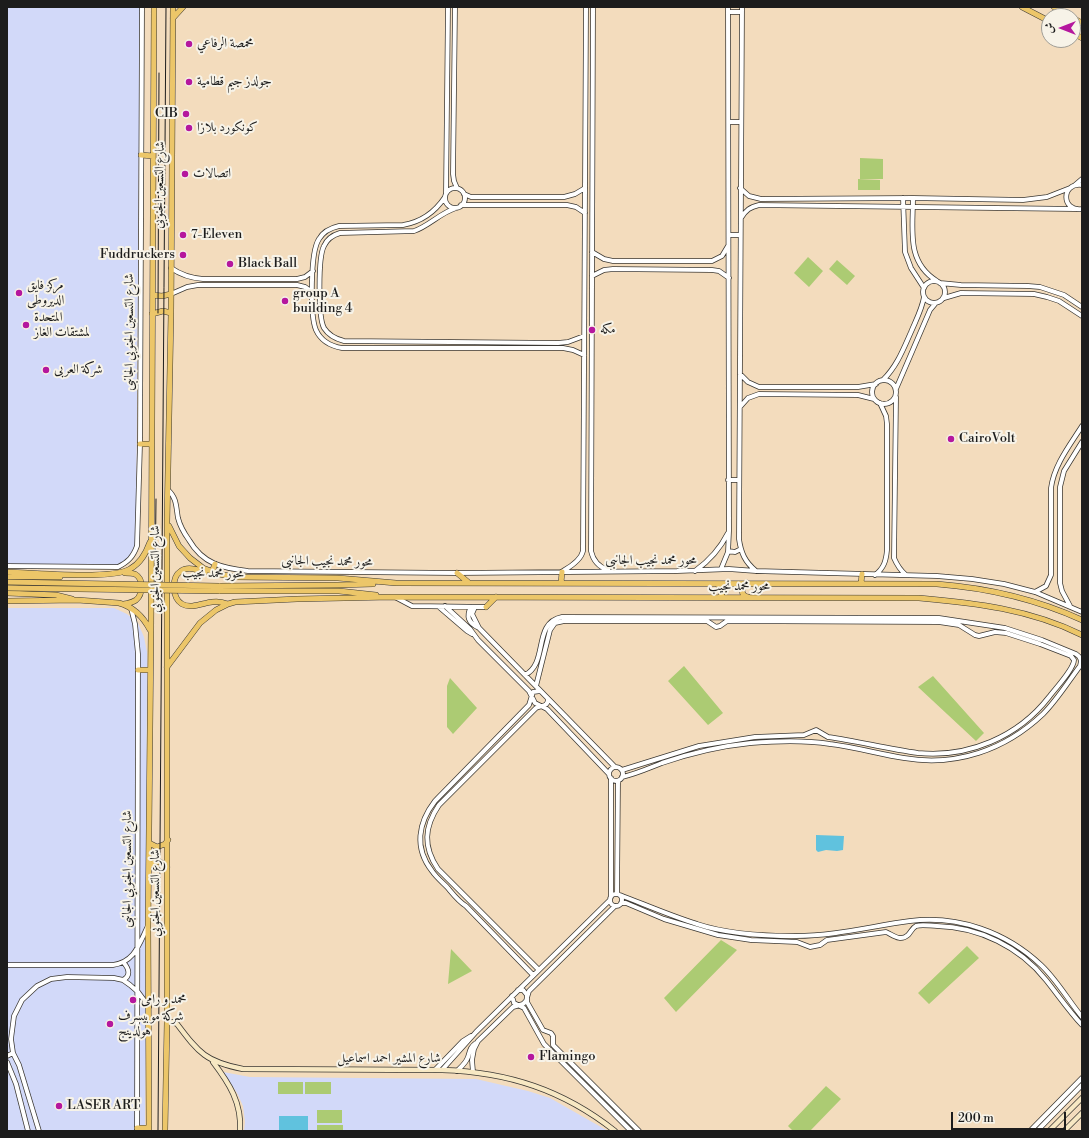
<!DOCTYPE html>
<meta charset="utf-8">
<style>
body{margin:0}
#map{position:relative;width:1089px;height:1138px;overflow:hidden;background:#f3dcbd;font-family:"Libre Bodoni",Amiri,serif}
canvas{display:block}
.frame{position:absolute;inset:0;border:8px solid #1c1c1c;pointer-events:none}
.north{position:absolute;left:1041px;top:8px;width:40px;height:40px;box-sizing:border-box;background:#f7f3e8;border:1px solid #9f9d96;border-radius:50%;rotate:270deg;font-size:11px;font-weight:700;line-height:16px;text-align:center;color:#1c1c1c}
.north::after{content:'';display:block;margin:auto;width:14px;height:18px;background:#b5179e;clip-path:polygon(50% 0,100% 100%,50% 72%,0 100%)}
.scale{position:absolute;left:951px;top:1112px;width:115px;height:18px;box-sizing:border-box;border:2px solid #1c1c1c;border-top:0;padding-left:5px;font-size:12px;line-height:14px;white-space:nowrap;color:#1c1c1c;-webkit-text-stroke:3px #f7f3e8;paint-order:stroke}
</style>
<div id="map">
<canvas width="1089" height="1138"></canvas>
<div class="frame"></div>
<div class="north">ش</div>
<div class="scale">200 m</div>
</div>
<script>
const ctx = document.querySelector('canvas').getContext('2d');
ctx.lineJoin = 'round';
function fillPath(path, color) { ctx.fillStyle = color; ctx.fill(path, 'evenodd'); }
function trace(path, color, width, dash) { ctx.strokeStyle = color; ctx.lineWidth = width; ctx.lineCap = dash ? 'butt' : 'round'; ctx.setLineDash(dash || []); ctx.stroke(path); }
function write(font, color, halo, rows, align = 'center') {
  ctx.font = font + ' "Libre Bodoni",Amiri,serif'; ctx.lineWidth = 4; ctx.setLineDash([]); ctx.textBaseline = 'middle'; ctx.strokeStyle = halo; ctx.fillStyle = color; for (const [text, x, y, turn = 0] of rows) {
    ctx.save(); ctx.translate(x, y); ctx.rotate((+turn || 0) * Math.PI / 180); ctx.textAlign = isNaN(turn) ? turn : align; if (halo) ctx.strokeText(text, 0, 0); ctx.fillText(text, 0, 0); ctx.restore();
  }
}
const built = new Path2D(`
 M7,7H140L136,542L133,557L117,565H7Z
 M7,608H114L127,614L138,623L144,637L147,652L145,1131H7Z
 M223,1072L250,1077L476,1079L528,1091L550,1098L608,1131H244L245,1122L243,1106L237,1093Z`);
const green = new Path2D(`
 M860,158L883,159V179H860Z
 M858,179L880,180V190H858Z
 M808,257L823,271L809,287L794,273Z
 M837,260L855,276L847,285L829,269Z
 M684,666L723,713L708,725L668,681Z
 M933,676L984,733L976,741L918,687Z
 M450,678L477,708L453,734L447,727V686Z
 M721,940L737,950L676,1012L664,998Z
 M967,946L979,958L929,1004L918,993Z
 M451,949L472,971L448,984Z
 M278,1082H303V1094H278Z
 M305,1082H331V1094H305Z
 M826,1086L841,1099L810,1131H793L788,1126Z
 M317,1110H342V1123H317Z
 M317,1125H343V1131H317Z`);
const water = new Path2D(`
 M816,835L844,836L843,850L837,851L826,850L818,852L816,850Z
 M279,1116H308V1130H279Z`);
const tertiary = new Path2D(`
 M455,7L453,174L454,181L457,188
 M593,7L591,551C593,560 599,567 608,570
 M742,7L739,539C741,553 745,562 756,571
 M729,12H741
 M729,122H741
 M1075,185L1082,179
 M1082,185C1061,182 1061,212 1082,209
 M740,188L749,196L761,199L913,198L1023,200L1047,197L1070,188
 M445 198a10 10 0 1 1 20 0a10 10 0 1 1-20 0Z
 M446,193L448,7
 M464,194L471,197H564L575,194L585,188
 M445,197C435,212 421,222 403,225L339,226C330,228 323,232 319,239C310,252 310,316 316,330C321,341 330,346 342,348H563L573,350L584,355
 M903,198L905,252L911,268L924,288
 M913,198C913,230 906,262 937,281
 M461,205H567L576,207L585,213
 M456,208C440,213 429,226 414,231L340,233C333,235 327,239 324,246C318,257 318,317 324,328C329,336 336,339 344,341L558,343L568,342L584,336
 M741,218C746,210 750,207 759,205L1075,209
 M729,235H740
 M592,252L604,259L613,261H712L722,256L728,246
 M171,268C181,275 190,278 203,279H297L305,277L313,271
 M592,276L604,270L613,269L712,270L719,271L729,278
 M923 292a11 11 0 1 1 22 0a11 11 0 1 1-22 0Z
 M940,283L961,285L1028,286L1040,287L1064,295L1082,307
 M171,294L187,287L198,285H297L305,287L312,292
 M944,298L961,293L1034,294L1047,297L1059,301L1082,316
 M740,374L748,382L759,387H858L876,384
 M872 392a12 12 0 1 1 24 0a12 12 0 1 1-24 0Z
 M883,380C897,366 903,350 911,332C916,320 922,309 924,297
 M896,389L930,310L935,304
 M896,397L894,558C897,565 900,570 906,575
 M740,407L748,398L759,394L858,395L874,399
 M728,480H739
 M168,490C177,498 176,507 178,518C180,526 184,533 189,540C203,564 222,568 248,571L457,573L677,571L729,569L756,571L937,576L972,579L1004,584L1035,592L1082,612
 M728,551L735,552L741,549
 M7,566L118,567C128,562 133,557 137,546L140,444L142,7
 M721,569L728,552L729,531L728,7
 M563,571C570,567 581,560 583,551L586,7
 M695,571C709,561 720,549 728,533
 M875,575C884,568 886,561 887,550V424L886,416L880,403
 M1035,592L1046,586L1051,575V488C1054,465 1070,445 1082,426
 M395,597L412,606L486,607
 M445,606L470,629L478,640L529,691L535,703L547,709L609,774
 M1070,606L1062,591L1060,583V487L1064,471L1082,442
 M439,607L467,631L472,634
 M471,607C466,616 468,623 479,628
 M475,607L472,614L479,628L615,767
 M131,608L135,624L138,654L137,1131
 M525,675C549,663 532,623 562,617L939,618L1005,628L1042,640L1076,654C1081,657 1082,661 1080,666C1068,682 1057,700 1043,714C1005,750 956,767 904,758C879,754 855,747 830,744C804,740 777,741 751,743C721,746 691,753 662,763C649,768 636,774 622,777
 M536,686L550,630L555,623L564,621H707L716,627L720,626L727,621L939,622L959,625L975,635L979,636L995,632L1006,633L1040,644L1071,656L1074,660C1074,669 1055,689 1049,697C1018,737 968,758 918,753C887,749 858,741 828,737L816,730L804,735L755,737L699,746L622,770
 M609 774a7 7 0 1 1 14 0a7 7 0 1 1-14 0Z
 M611,778V897
 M617,894L618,781
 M610 900a6 6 0 1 1 12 0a6 6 0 1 1-12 0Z
 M620,895C646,905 671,916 697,924C727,934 765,936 796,936C835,936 872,926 910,921C958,915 1006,932 1041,965C1057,980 1068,1000 1082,1017
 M621,903H626L664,919L718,935L751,940L797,942L810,947L820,945L827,940L886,932C893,935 900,942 908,935C911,932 912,928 916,926C922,924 931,926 937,926C979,927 1020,947 1046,980C1058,995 1069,1011 1082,1025
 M7,965H113C135,962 139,944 148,926
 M539,970L438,869C423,847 424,827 439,805L536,708C542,705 548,707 548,699
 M533,975L466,906C458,901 453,894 447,887C442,882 436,877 432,871C414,848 418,823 435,801L529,705L533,692L540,691
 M123,980C131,976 129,969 124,963
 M518,990H523L527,995V1002L543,1030L551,1033L553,1036V1045L639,1131
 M512,996L514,1003L524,1008L544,1044L631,1131
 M7,1056L13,1053
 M7,1062L16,1084L28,1131
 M435,1070L463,1041L471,1036
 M442,1070L476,1032L610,900
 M457,1071C461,1067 466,1063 468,1057C470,1051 470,1047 476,1043
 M473,1072L472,1060L474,1049L478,1041L513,1007L523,1004L526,1001L529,991L615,906
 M39,1131L19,1065L13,1053L11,1039L14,1016L22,1000L37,986L51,979L67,977L114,978L123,980L130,985L138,992L149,1007
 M1030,1131L1082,1078
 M1037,1131L1082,1085`);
const secondary = new Path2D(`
 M167,1022H173L177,1024C199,1053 206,1062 243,1069L442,1070C508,1072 563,1090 615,1131
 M213,1062C229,1083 242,1103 240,1131
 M1049,1131L1082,1098
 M1064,1131L1082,1113`);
const primary = new Path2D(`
 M1022,7L1049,21
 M1054,7L1070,16
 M173,18L183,7
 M1073,18L1082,23
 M1073,33L1082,38
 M141,155L153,156
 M153,295L162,296L171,294
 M152,314L163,311L171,313
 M140,444H152
 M169,526L179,546L190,558L203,568L219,574L234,577L338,578L396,583L937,584C988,588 1036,599 1082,620
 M7,572C32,573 112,580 130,569C141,563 146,553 150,542
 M205,572C198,570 188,566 181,571C171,577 172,598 182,604C191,609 203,603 212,602C218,601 223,602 228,604
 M212,572L215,564
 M457,573L468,582
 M7,577H60
 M561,583L562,572
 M747,583C741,588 740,595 748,597
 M861,583L862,574
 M716,584L721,586L724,590L720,597
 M219,586L338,585L373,584
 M219,591H339L376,595
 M7,593L56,595L72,599
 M7,601L77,600L119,603C133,607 143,616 150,630
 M124,604C128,603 132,603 136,600C143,594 144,579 135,574C132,573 128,573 125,573
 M486,607L496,597
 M167,667L200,623L216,610L228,604L235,602L297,599L391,597L919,598C975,603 1030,609 1082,635
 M138,670H150
 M149,843L157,847L165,844L168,840
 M149,866C155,860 162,861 167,867
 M137,1128H149
 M149,1131L148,926L151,631L154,7
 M165,1131L167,1022V522L171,313L173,7`);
const rail = new Path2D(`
 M158,313L159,73
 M155,591L156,499
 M158,1131L166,7`);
const primaryBridge = new Path2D(`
 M7,582L219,586
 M7,588L219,591`);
const markers = [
 [189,44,4,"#b5179e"],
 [189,82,4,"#b5179e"],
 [186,114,4,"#b5179e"],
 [189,128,4,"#b5179e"],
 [185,174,4,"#b5179e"],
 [183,235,4,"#b5179e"],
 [183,255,4,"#b5179e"],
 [230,264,4,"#b5179e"],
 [19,293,4,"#b5179e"],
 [285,301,4,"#b5179e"],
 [26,325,4,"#b5179e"],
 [592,330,4,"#b5179e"],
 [46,370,4,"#b5179e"],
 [951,439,4,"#b5179e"],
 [133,1000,4,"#b5179e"],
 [110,1024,4,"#b5179e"],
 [531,1057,4,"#b5179e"],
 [59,1106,4,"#b5179e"]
];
const poiNames = [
 ["محمصة الرفاعي",197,44],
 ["جولدز جيم قطامية",197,82],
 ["CIB",178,114,"right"],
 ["كونكورد بلازا",197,128],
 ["اتصالات",193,174],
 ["7-Eleven",191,235],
 ["Fuddruckers",175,255,"right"],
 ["Black Ball",238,264],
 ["مركز فايق",27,286],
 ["الديروطى",27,301],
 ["group A",293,294],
 ["building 4",293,309],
 ["المتحدة",34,318],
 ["لمشتقات الغاز",34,333],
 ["مكه",600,330],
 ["شركة العربى",54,370],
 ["CairoVolt",959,439],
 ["محمد و رامى",141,1000],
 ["شركة موبيسرف",118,1017],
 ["هولدينج",118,1032],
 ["Flamingo",539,1057],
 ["LASER ART",67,1106]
];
const streetNames = [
 ["شارع التسعين الجنوبي",160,185,-89],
 ["شارع التسعين الجنوبي الجانبى",130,332,-90],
 ["محور محمد نجيب الجانبى",651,561],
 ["محور محمد نجيب الجانبى",327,562,1],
 ["شارع التسعين الجنوبي",156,569,-90],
 ["محور محمد نجيب",213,574,1],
 ["محور محمد نجيب",739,587],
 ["شارع التسعين الجنوبي الجانبى",128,869,-90],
 ["شارع التسعين الجنوبي",156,893,-90],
 ["شارع المشير احمد اسماعيل",389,1059]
];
fillPath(built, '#d2d9f9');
fillPath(green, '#accb73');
fillPath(water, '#60c2de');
trace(tertiary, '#3c3934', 5.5);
trace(secondary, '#3c3934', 6);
trace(primary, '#3c3934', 6);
trace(tertiary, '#fff', 4);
trace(secondary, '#f7e8c3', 4.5);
trace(primary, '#ecc669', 5);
trace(rail, '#1c1c1c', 1);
trace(primaryBridge, '#3c3934', 6, []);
trace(primaryBridge, '#ecc669', 5);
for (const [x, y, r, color] of markers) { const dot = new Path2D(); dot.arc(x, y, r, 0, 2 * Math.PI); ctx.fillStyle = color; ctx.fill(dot); trace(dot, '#f7f3e8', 1.5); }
write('13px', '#1c1c1c', '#f7f3e8', poiNames, 'left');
write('13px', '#1c1c1c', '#f7f3e8', streetNames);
</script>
